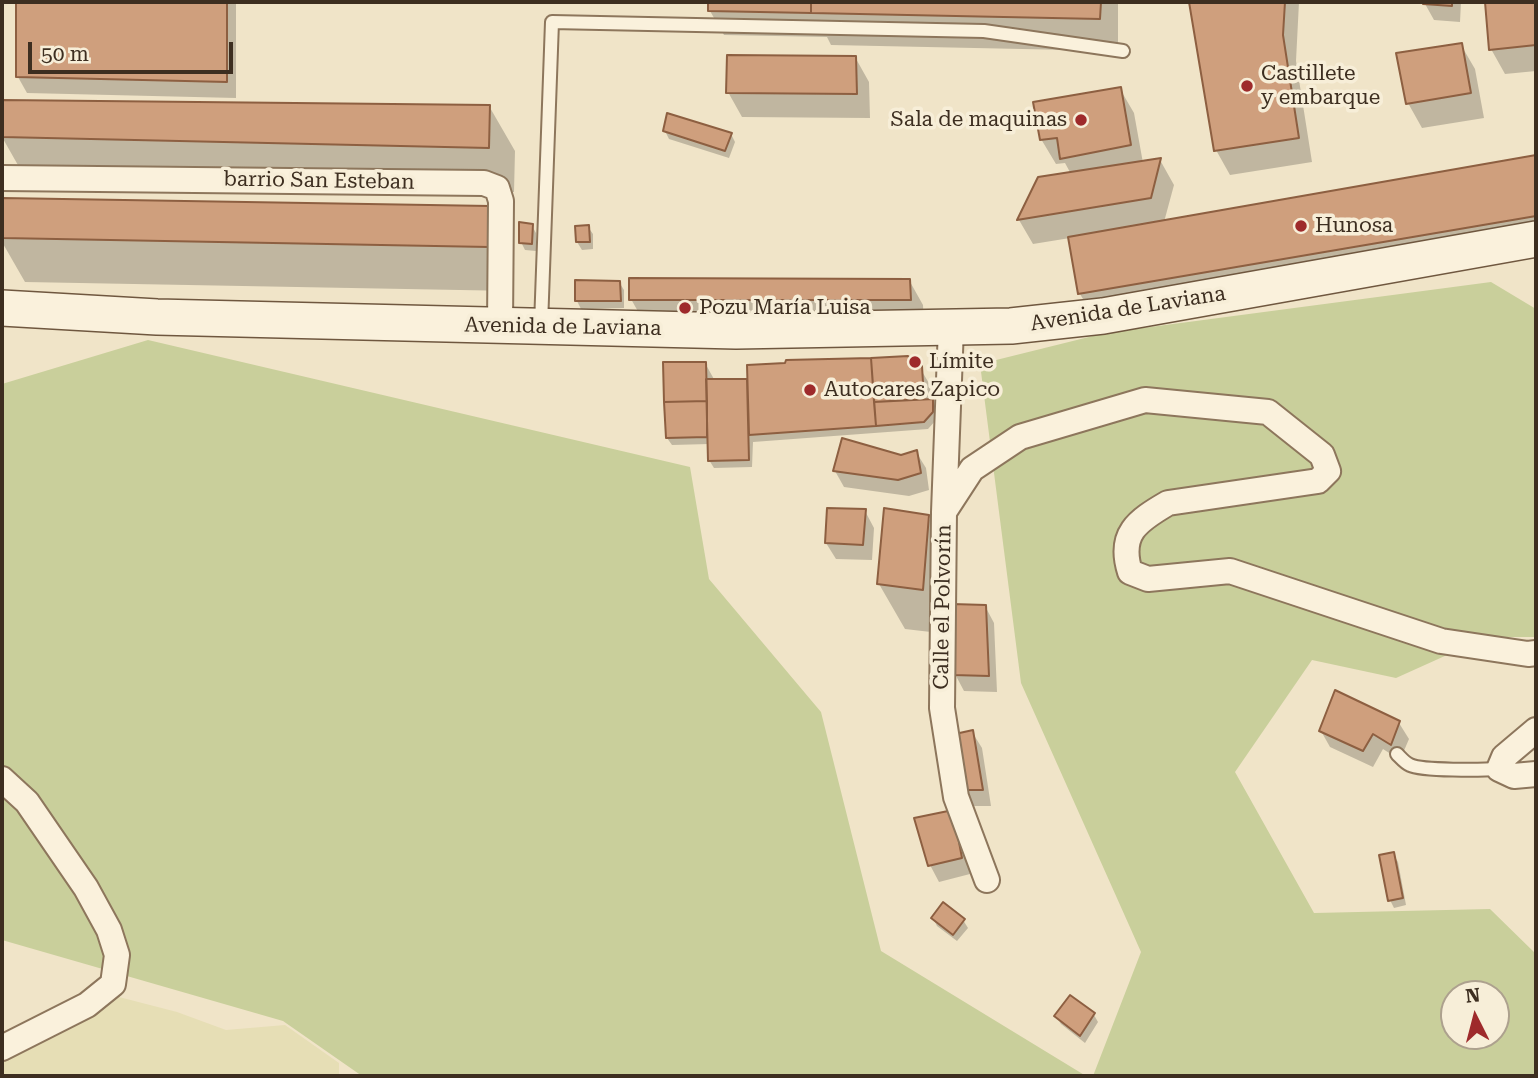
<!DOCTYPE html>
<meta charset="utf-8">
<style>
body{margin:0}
#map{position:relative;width:1538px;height:1078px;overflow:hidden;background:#f0e4c8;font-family:"Roboto Serif",serif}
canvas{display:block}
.frame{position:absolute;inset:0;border:4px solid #3d2e20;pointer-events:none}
.north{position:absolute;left:1440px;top:980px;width:70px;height:70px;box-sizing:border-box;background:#f7eed8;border:2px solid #ada18e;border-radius:50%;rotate:354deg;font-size:19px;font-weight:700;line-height:28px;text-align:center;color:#3d2e20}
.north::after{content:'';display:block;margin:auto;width:24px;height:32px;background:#9e2a2b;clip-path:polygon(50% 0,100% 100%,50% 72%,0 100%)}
.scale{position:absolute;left:28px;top:42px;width:205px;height:32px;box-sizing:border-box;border:4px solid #3d2e20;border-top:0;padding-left:9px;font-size:21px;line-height:24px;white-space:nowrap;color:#3d2e20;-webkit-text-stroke:5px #f7eed8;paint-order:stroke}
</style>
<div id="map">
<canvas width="1538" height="1078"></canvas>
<div class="frame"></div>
<div class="north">N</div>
<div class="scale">50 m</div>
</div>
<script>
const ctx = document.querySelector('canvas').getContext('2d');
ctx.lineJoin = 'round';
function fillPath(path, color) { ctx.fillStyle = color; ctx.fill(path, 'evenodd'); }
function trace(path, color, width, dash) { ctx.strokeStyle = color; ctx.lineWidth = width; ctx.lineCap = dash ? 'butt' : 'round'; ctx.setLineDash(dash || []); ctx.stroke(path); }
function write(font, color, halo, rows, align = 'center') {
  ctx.font = font + ' "Roboto Serif",serif'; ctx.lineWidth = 7; ctx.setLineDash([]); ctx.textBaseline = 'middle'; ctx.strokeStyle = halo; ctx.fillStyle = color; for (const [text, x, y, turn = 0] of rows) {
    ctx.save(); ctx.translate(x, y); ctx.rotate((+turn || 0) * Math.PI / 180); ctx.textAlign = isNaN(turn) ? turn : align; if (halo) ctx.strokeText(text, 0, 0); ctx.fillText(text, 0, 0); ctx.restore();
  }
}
const farmland = new Path2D(`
 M119,997L177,1012L226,1030L285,1025L339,1063V1076H2V1060Z`);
const green = new Path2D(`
 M1491,282L1536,309V637H1487L1396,678L1312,660L1235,772L1314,913L1490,909L1536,954V1076H1093L1141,952L1021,683L980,364L1105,333ZM1454,994H1496V1036H1454Z
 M148,340L690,467L709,579L821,712L881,951L1086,1076H362L283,1021L2,940V384Z`);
const shadow = new Path2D(`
 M18,2H236V98L27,93L18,77Z
 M710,2H1118V51L831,45L827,37L724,35L710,11Z
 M1191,2H1299L1296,61L1312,162L1230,175L1216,150Z
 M1424,2H1461L1460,22L1434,20Z
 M1486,2H1536V71L1505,74L1491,49Z
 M1461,45L1475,69L1484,118L1422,128L1408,103Z
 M855,57L869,82L870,118L742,117L728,92Z
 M1120,89L1134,113L1143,163L1160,160L1174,185L1164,222L1536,157V251L1099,326L1080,294L1070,238L1033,244L1019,220L1039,179L1071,174L1065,163L1056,164L1041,139Z
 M2,102L489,106L515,151L514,192L27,181L2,137Z
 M665,131L731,134L735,142L729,158L669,139Z
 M2,199L489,207L514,252V291L25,282L2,242Z
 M532,226L536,233V251L525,250L521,242Z
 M588,227L593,234V249L582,250L577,242Z
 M909,280L923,305L924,325L645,324L631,299Z
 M619,282L624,290V308L581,309L577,301Z
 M705,363L715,381H749L920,368L930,385L931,400L936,408V420L928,429L753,442L752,467L714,468L709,460V444L672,445L667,438Z
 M916,452L926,468L929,490L909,496L844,487L835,471Z
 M865,511L874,528L872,560L836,559L826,543Z
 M928,517L954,562L948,634L905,629L879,584Z
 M985,606L994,623L997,692L964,691L955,674Z
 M1399,723L1409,739L1400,760L1383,749L1373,767L1330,747L1321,731Z
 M972,732L982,748L991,806H967L957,790Z
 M961,828L970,874L939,882L930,865Z
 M1393,854L1398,862L1406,905L1394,908L1390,900Z
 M933,918L963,920L968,928L957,941L937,926Z
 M1094,1015L1098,1022L1085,1043L1061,1024L1056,1016Z`);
const building = new Path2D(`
 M16,2H227V82L16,77Z
 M708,2H811V13L708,11Z
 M811,2H1101L1100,19L811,13Z
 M1189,2H1285L1283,35L1299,138L1214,151Z
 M1423,2H1452V6L1423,4Z
 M1485,2H1536V45L1489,50Z
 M1462,43L1471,93L1406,104L1396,53Z
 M727,55L856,56L857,94L726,93Z
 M1121,87L1131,145L1060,159L1057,138L1040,140L1033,102Z
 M2,100L490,105L489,148L2,137Z
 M667,113L732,133L725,151L663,131Z
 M1536,155V216L1078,294L1068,237Z
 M1161,158L1151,198L1017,220L1038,177Z
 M2,198L490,206L489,247L2,238Z
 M519,222L533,224L532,244L519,243Z
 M589,225L590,242H576L575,226Z
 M629,278L910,279L911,300H629Z
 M575,280L620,281L621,301H575Z
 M908,356L922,366L924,399L874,402L871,358Z
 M871,358L876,426L749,435L747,365L785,363L786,360Z
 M663,362H706L707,401L664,402Z
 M706,379H747L749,460L708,461Z
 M933,399V412L924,422L876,426L874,402Z
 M707,401V437L666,438L664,402Z
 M842,438L901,455L917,450L921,473L898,480L833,471Z
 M827,508L866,509L863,545L825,543Z
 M884,508L929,515L923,590L877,584Z
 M952,604L986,605L989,676L953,675Z
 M1335,690L1400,721L1391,745L1373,734L1363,751L1319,731Z
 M973,730L983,790H955L946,736Z
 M953,810L962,858L928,866L914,818Z
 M1394,852L1403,898L1388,901L1379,855Z
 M943,902L965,919L953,935L931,918Z
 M1070,995L1095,1013L1080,1036L1054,1016Z`);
const lane = new Path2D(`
 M541,325L552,22L984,31L1123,51
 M1397,754C1401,758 1405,763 1410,765C1422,771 1483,770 1499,769`);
const street = new Path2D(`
 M2,178L484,183L497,188L501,201L500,325
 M951,327L944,512L942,708L956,797L987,880
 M944,512L972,469L1020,437L1145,400L1268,412L1322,455L1328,471L1318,481L1168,503C1137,521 1118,534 1130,572L1148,579L1230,571L1441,641L1528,654L1536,653
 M1536,730L1504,757L1499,769L1514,776L1536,774
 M2,779L27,802L86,888L109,930L117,955L113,984L87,1005L2,1048`);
const secondary = new Path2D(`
 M2,308L157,317L736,331L1011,326L1103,316L1536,239`);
const markers = [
 [1247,86,7,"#9e2a2b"],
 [1081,120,7,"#9e2a2b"],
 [1301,226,7,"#9e2a2b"],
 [685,308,7,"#9e2a2b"],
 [915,362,7,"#9e2a2b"],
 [810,390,7,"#9e2a2b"]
];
const poiNames = [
 ["Castillete",1261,74],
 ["y embarque",1261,98],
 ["Sala de maquinas",1067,120,"right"],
 ["Hunosa",1315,226],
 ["Pozu María Luisa",699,308],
 ["Límite",929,362],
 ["Autocares Zapico",824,390]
];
const streetNames = [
 ["barrio San Esteban",319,181,1],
 ["Avenida de Laviana",1128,309,-9],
 ["Avenida de Laviana",563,327,1],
 ["Calle el Polvorín",943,607,-89]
];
fillPath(farmland, '#e6deb5');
fillPath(green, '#c9cf9b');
fillPath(shadow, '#0003');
fillPath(building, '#cf9f7d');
trace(building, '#8d5f41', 2);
trace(lane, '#8d765c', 16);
trace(street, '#8d765c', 28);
trace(secondary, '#6f573f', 38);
trace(lane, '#faf1dc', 12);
trace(street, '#faf1dc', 24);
trace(secondary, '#faf1dc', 35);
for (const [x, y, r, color] of markers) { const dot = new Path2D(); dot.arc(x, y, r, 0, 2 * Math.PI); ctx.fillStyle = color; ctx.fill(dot); trace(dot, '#f7eed8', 2.5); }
write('21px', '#3d2e20', '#f7eed8', poiNames, 'left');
write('21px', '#3d2e20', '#f7eed8', streetNames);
</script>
